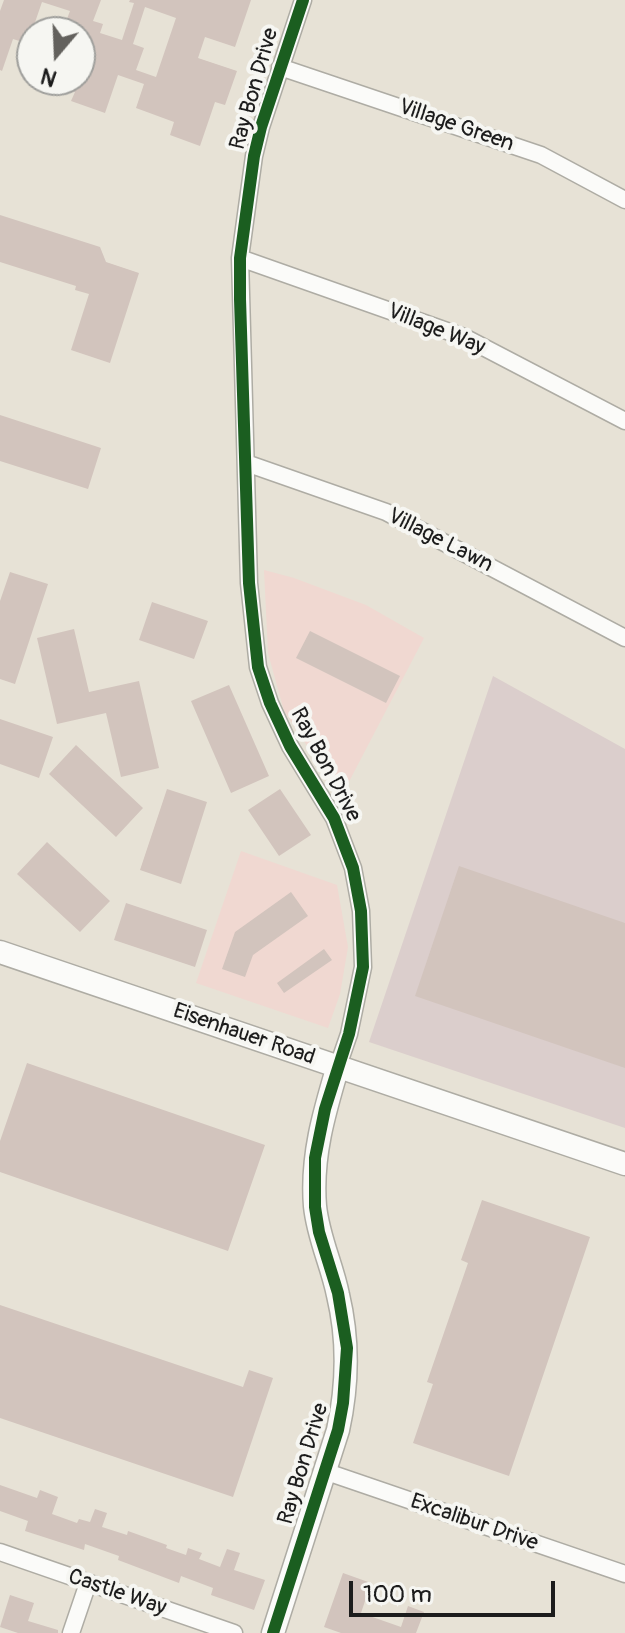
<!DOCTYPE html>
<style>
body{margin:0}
#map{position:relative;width:625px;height:1633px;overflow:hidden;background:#e7e2d6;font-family:Pangolin,sans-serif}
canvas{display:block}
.north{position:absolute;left:16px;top:16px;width:80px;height:80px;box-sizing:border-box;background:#f6f6f2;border:2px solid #9f9f9c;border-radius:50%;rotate:199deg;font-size:22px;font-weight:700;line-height:32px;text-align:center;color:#1c1c1c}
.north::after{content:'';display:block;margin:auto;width:28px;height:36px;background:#63615d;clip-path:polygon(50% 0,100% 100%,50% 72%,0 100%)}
.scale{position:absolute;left:349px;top:1581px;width:206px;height:36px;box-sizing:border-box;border:4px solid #1c1c1c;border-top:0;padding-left:10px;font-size:24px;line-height:28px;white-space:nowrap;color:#1c1c1c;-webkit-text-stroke:6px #f6f6f2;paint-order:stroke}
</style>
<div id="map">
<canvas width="625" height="1633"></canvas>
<div class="north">N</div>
<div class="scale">100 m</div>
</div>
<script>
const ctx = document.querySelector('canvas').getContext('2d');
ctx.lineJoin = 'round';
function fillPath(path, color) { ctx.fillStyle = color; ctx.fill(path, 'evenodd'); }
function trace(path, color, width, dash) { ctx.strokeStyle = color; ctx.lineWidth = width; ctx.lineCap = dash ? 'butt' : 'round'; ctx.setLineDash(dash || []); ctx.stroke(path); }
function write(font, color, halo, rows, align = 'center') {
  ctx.font = font + ' Pangolin,sans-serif'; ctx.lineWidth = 8; ctx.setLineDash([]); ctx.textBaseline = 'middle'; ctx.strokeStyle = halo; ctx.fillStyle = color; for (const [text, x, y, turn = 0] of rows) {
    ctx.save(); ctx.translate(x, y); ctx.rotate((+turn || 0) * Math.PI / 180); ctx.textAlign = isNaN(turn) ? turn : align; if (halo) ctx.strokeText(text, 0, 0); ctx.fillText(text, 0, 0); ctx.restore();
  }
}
const built = new Path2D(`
 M264,570L294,578L366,605L424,638L341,797L284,711L268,653Z
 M241,851L337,885L348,947L340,994L328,1028L196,983Z`);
const industrial = new Path2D(`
 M493,676L625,749V1128L369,1042Z`);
const building = new Path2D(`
 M4,0H101L93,21L103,24L100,33L122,40L134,3L129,2L130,0H251L235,47L205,37L198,58L237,71L225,105L215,102L200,146L170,135L174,122L136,108L144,84L118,75L105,113L71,101L75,92L44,82L45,80H80L88,54L80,52V32H62L70,11L42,2L32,31V45L13,39L2,71L0,70V11ZM145,7L176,18L156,77L136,70L144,48L133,44Z
 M0,215L100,247L106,262L139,273L110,363L71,350L89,294L75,290L76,286L0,262Z
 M0,415L101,448L88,489L0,461Z
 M10,572L48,584L15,684L0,679V601Z
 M152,602L208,621L194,659L139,640Z
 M74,629L89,692L139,681L159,768L121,777L106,713L57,724L37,638Z
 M310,631L400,676L386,703L296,658Z
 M229,685L269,776L231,793L191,701Z
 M0,719L53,737L39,778L0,764Z
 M76,745L143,808L116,837L49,774Z
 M167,789L207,802L181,884L140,870Z
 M280,789L311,835L279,856L248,810Z
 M47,842L110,901L80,932L17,874Z
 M459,866L625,923V1068L415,996Z
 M291,892L308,916L253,955L245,977L222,969L235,932Z
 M126,903L207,930L195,967L114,940Z
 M324,949L332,960L284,993L277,983Z
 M27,1063L265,1145L228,1251L0,1172V1141Z
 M482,1200L590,1237L509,1476L413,1443L433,1384L427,1382L468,1263L461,1260Z
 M0,1305L243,1387L249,1370L273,1378L233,1497L0,1418Z
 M0,1485L37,1498L40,1490L58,1497L52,1514L77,1523L79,1519L90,1522L95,1509L107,1513L102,1527L127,1535L128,1531L167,1545L166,1548L186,1555L188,1548L202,1553L199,1559L220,1567L227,1549L240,1553L234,1570L265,1580L254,1610L211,1595L213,1588L181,1576L179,1583L118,1560L119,1556L85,1544L84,1550L25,1531L28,1521L0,1511Z
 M343,1573L371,1583L361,1613L401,1627L408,1606L424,1612L416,1633H341L324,1627Z
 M10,1595L34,1603L28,1621L58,1630V1633H18L0,1627Z`);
const street = new Path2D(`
 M303,0L261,127L254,156L240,258L249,583L258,667L270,703L290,746L334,818L353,868L361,911L363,967L349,1034L338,1066
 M280,67L541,155L625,200
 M240,258L464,337L625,421
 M246,463L386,512L625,638
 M324,1471L625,1574
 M0,1552L234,1633
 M71,1633L88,1583`);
const secondary = new Path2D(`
 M0,952L625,1164
 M273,1633L338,1430C348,1384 349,1341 338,1295C332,1265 318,1237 315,1206C311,1157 324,1113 338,1066`);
const cycleway = new Path2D(`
 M273,1633L338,1430L343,1403L347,1348L338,1293L319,1232L315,1207V1158L325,1109L349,1034L363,967L361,911L353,868L334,818L290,746L270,703L258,667L249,583L240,299V258L254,156L261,127L303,0`);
const streetNames = [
 ["Ray Bon Drive",255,89,-74],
 ["Village Green",456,126,19],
 ["Village Way",436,330,22],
 ["Village Lawn",440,541,27],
 ["Ray Bon Drive",325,765,62],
 ["Eisenhauer Road",244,1035,19],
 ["Ray Bon Drive",304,1464,-73],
 ["Excalibur Drive",474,1523,19],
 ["Castle Way",117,1593,19]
];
fillPath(built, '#f0d8d1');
fillPath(industrial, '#dbcecc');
fillPath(building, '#d2c4bd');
trace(street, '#aeaca4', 19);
trace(secondary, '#aeaca4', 25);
trace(street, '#fbfbf9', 16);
trace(secondary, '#fbfbf9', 22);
trace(cycleway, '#1b5e20', 12);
write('22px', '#1c1c1c', '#f6f6f2', streetNames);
</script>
